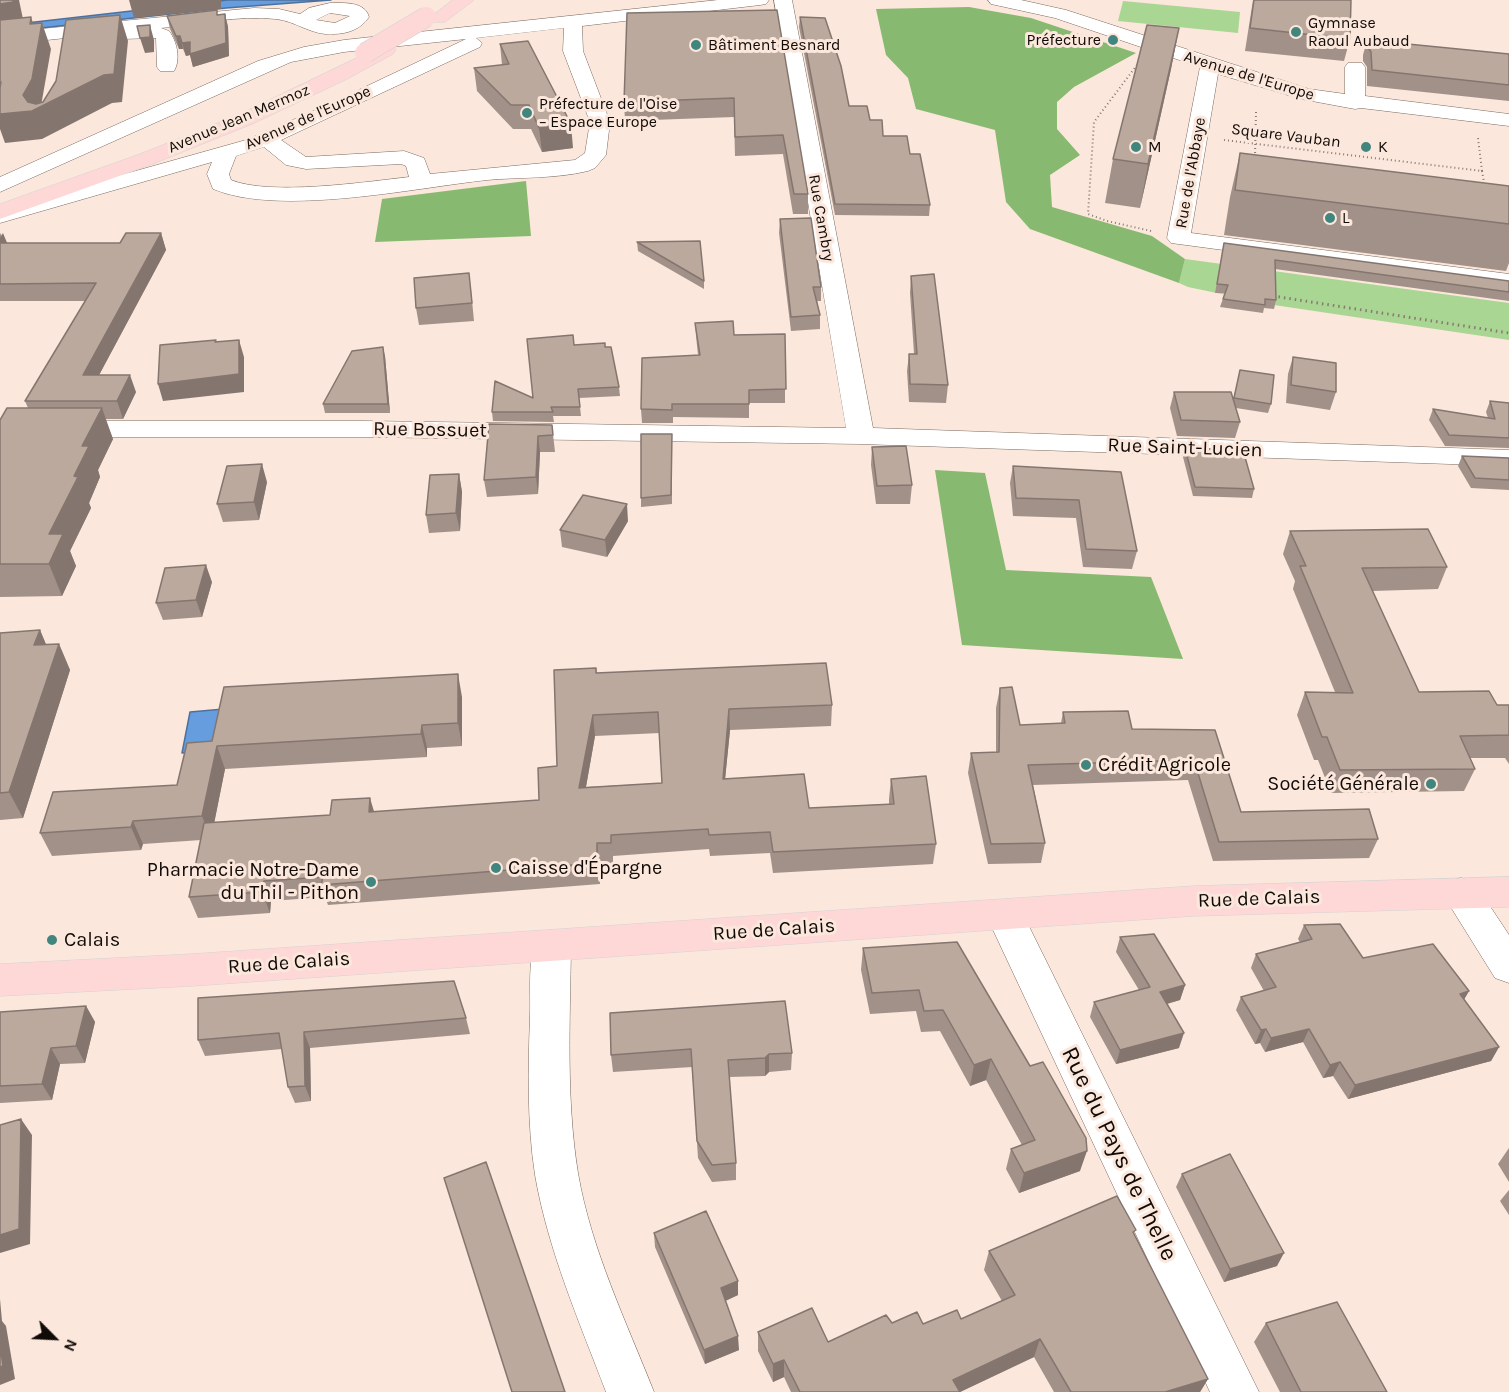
<!DOCTYPE html>
<meta charset="utf-8">
<style>
body{margin:0}
#map{position:relative;width:1509px;height:1392px;overflow:hidden;background:#fbe7db;font-family:Karla,sans-serif}
canvas{display:block}
.north{position:absolute;left:24px;top:1308px;width:60px;height:60px;-webkit-text-stroke:4px #fbe7db;paint-order:stroke;rotate:114deg;font-size:16px;font-weight:700;line-height:24px;text-align:center;color:#110b07}
.north::after{content:'';display:block;margin:auto;width:21px;height:27px;background:#110b07;clip-path:polygon(50% 0,100% 100%,50% 72%,0 100%)}
</style>
<div id="map">
<canvas width="1509" height="1392"></canvas>
<div class="north">N</div>
</div>
<script>
const ctx = document.querySelector('canvas').getContext('2d');
ctx.lineJoin = 'round';
function fillPath(path, color) { ctx.fillStyle = color; ctx.fill(path, 'evenodd'); }
function trace(path, color, width, dash) { ctx.strokeStyle = color; ctx.lineWidth = width; ctx.lineCap = dash ? 'butt' : 'round'; ctx.setLineDash(dash || []); ctx.stroke(path); }
function write(font, color, halo, rows, align = 'center') {
  ctx.font = font + ' Karla,sans-serif'; ctx.lineWidth = 6; ctx.setLineDash([]); ctx.textBaseline = 'middle'; ctx.strokeStyle = halo; ctx.fillStyle = color; for (const [text, x, y, turn = 0] of rows) {
    ctx.save(); ctx.translate(x, y); ctx.rotate((+turn || 0) * Math.PI / 180); ctx.textAlign = isNaN(turn) ? turn : align; if (halo) ctx.strokeText(text, 0, 0); ctx.fillText(text, 0, 0); ctx.restore();
  }
}
const green = new Path2D(`
 M1123,1L1240,12L1238,33L1118,21Z
 M1185,259L1509,303V340L1274,305L1188,287L1179,283Z`);
const forest = new Path2D(`
 M969,7L1031,18L1136,53L1074,87L1057,102V129L1080,155L1050,175L1052,207L1152,236L1185,259L1179,283L1030,229L1006,202L995,130L916,109L908,78L886,55L876,9Z
 M526,181L531,236L375,242L382,199Z
 M935,470L985,473L1006,570L1151,577L1183,659L962,645Z`);
const water = new Path2D(`
 M228,0H331L226,8L41,28L0,26Z
 M224,709L218,750L182,753L190,712Z`);
const pathFar1 = new Path2D(`
 M1137,65L1094,122L1088,214L1107,221L1151,231
 M1256,112L1255,156H1258
 M1224,140L1482,171L1478,138
 M1482,171L1485,188`);
const path = new Path2D(`
 M1273,296L1509,333`);
const minor = new Path2D(`
 M718,0H769L766,4L760,5L582,26L583,51L610,122L606,155L595,168L588,171C555,179 520,177 487,180C414,188 279,217 213,189L207,174L212,162L0,223V209L246,140L325,106L466,39L344,52L291,62L0,192V177L258,61L304,47L344,40ZM564,28L563,51L590,122L585,153L575,160L430,174L424,158L404,151L306,157L281,140L480,47L482,43L476,38ZM264,147L286,165L306,169L401,164L406,166L409,177C365,182 270,196 231,180L229,174L236,156Z
 M774,0H792L873,428L1509,450V466L861,444L364,437H0V421H364L846,428Z
 M988,0H1021L1066,10L1309,89L1345,94V67L1348,63H1362L1365,67V96L1509,114V126L1361,108L1355,109L1301,99L1218,74L1191,233L1509,274V288L1171,243L1167,238L1200,67L1055,18L991,4Z
 M330,3C343,3 365,1 369,17C361,29 348,34 333,34C312,36 296,21 276,19C238,15 198,24 161,28L169,31C177,41 181,60 174,71H160L157,67L156,38L122,39L120,35L122,32L0,45V33L254,8L279,9L300,14L309,8ZM330,13L350,16L335,23L316,20Z
 M1461,878L1474,882L1509,935V983L1495,978L1442,893L1448,882Z
 M1005,900L1018,904L1259,1392H1210L986,915L992,904Z
 M552,930L566,935L571,946C570,1022 566,1098 578,1173C591,1249 626,1321 654,1392H606C579,1321 548,1250 535,1175C527,1123 528,1069 530,1016C531,990 527,958 538,935Z`);
const major = new Path2D(`
 M453,0H474L445,22H433L430,18Z
 M386,44L393,46L396,50L393,54L347,79L252,124L155,163L0,219V204L140,154L238,115Z
 M1509,877V907L1194,916L192,986L0,996V964L192,954L1194,886Z`);
const majorBridge = new Path2D(`
 M365,53L426,17`);
const wall = new Path2D(`
 M1253,0H1351L1350,39L1344,61L1245,51Z
 M777,10L808,194V214H793L783,154L735,156L734,117L625,121L624,102Z
 M225,14L228,27L229,56L193,67L190,55L186,56L183,49H179L170,29L167,16Z
 M800,17L849,106L870,120L883,136L910,154L930,205L929,216L835,215L799,27Z
 M1179,28L1171,69L1140,208L1105,203L1113,159Z
 M1367,40L1509,54V101L1367,86V67L1363,61V55Z
 M500,44L573,148L542,152L531,129H513L477,91L474,68L502,65Z
 M1240,153L1509,186V263L1506,271L1224,235L1230,197Z
 M780,219L821,287V301H817L820,315V329L791,331L779,233Z
 M0,233L7,243H120L161,233L166,250L99,375L136,392L123,419H105L113,439L98,470L100,477L89,503L91,508L70,551L76,566L62,596L0,597V420L28,408L25,401L86,301H0Z
 M637,242L704,281V289L638,251Z
 M1224,243L1509,281V301L1275,269L1276,300L1274,309L1264,308L1263,313L1220,307L1225,293H1215Z
 M911,276L948,385L946,403L909,402L907,371L909,354H914L910,293Z
 M471,290L474,321L419,325L416,308Z
 M695,323L734,335L785,334V403H749V418L673,417V423H642L641,409L698,355L696,336Z
 M574,345L605,347L619,387L620,396L579,398L581,416H553L554,422L493,421L492,412L533,398Z
 M385,356L390,413H325L323,404Z
 M1293,357L1336,392L1330,410L1286,403L1288,374Z
 M1240,370L1271,404L1268,413L1236,408L1240,422L1235,438L1177,436L1170,408L1174,392L1233,400Z
 M1490,401L1509,403V448L1445,446L1429,420L1433,409L1488,418L1486,412Z
 M489,424L552,425L555,452H540L538,494L487,497L484,480Z
 M672,434V504L641,507V498Z
 M872,447L912,485L910,504H876L871,465Z
 M1185,448L1254,489L1252,498L1193,496L1183,457Z
 M1462,456L1509,458V490L1471,488L1458,466Z
 M1013,466L1121,472L1137,551L1132,569L1083,567L1076,518L1013,516L1010,483Z
 M459,474L462,492L460,531L429,533L426,515Z
 M267,482L259,520L223,522L217,504Z
 M628,521L607,557L562,547L560,530Z
 M1290,531L1447,567L1438,589L1372,591L1419,692L1497,705H1509V764L1505,758H1470L1475,769L1464,791L1331,793L1318,760H1314L1297,715L1305,692H1335L1293,589L1295,581L1283,554Z
 M212,582L202,617L163,620L156,603Z
 M40,630L46,645L59,644L70,670L23,818L0,820V633Z
 M596,668L597,673L832,705L831,726L730,730L725,779L809,808L889,804V799L891,779L936,844L933,864L773,873L770,853L710,856L709,849L613,856V863L599,864L600,884L328,905L325,897L271,901L270,913L198,918L189,897L201,840L143,844L141,850L52,856L40,833L177,785L212,741L462,697V746L427,748V757L225,769L214,823L539,800L557,766ZM660,733L662,783L586,787L595,736Z
 M1000,688L1020,725L1061,723L1063,712L1132,729L1215,730L1241,812L1378,839L1369,858L1213,861L1188,780L1033,785L1045,843L1041,863L988,864L968,773L971,753L996,752V708Z
 M1304,925L1363,958L1469,991L1464,999L1499,1047L1491,1061L1348,1099L1333,1076L1323,1078L1303,1042L1265,1052L1260,1043L1255,1044L1236,1010L1241,997L1264,991L1251,968L1256,954L1300,942L1298,939Z
 M1120,937L1185,985L1180,1000L1167,1004L1179,1048L1116,1064L1090,1017L1094,1002L1139,990L1116,952Z
 M957,942L1080,1171L1019,1193L1006,1169L1011,1149L1022,1145L986,1080L970,1086L940,1031L921,1032L916,1011L870,1014L861,970L863,948Z
 M86,1006L95,1022L85,1063L60,1064L52,1100L0,1103V1012Z
 M610,1013L792,1053L791,1070L769,1072L765,1076L729,1077L736,1163V1180L712,1182L698,1158L692,1067L613,1072L611,1055Z
 M466,1018L470,1034L310,1048L311,1101L295,1103L288,1087L282,1049L205,1056L198,1040Z
 M1509,1148V1182L1498,1164Z
 M1182,1174L1277,1266L1224,1282L1176,1187Z
 M1509,1190V1215L1500,1201Z
 M654,1233L738,1281V1295L725,1301L739,1350L705,1364L655,1247Z
 M1134,1235L1208,1379L1200,1392H1054L1034,1357L960,1392H791L784,1377L773,1382L758,1351V1332L828,1342L892,1323L923,1324L961,1319L1002,1301L984,1270L989,1251Z
 M1266,1323L1387,1392H1280L1254,1342Z`);
const shadedWall = new Path2D(`
 M13,0H19L23,19L0,31V4Z
 M129,0H221V9L134,18Z
 M225,14L228,27L229,56L193,67L190,55L186,56L182,43L190,42Z
 M120,15L128,41L122,102L112,103L42,139L5,143L0,129V114L23,95L31,17L39,41L42,23L51,49L41,106Z
 M150,25L154,40V52L145,53L140,38Z
 M1179,28L1171,69L1140,208L1148,164Z
 M176,36H180L183,49H179Z
 M571,124L573,148L542,152L539,128Z
 M3,233L10,250L0,253V238Z
 M161,233L166,250L90,392L83,375Z
 M239,340L244,357V392L163,401L158,384Z
 M383,347L385,356L390,413L388,404Z
 M130,375L136,392L123,419L117,401Z
 M102,408L113,439L98,470L100,477L89,503L91,508L70,551L76,566L62,596L49,564V534L74,476L82,446Z
 M538,436L540,452L538,494L536,477Z
 M262,464L267,482L259,520L254,502Z
 M459,474L462,492L460,531L456,513Z
 M627,504L628,521L607,557L605,540Z
 M206,565L212,582L202,617L196,600Z
 M40,630L51,656L34,645Z
 M59,644L70,670L23,818L9,792Z
 M458,674L462,697V746L458,723Z
 M729,709L730,730L723,800V779Z
 M593,715L595,736L582,809L579,788Z
 M422,725L427,748V757L421,734Z
 M217,746L225,769L211,839L202,816Z
 M370,798L376,818L369,812Z
 M133,821L143,844L141,850L131,827Z
 M597,843L599,864L600,884L597,863Z
 M264,881L271,901L270,913L262,892Z
 M1185,985L1180,1000L1155,1007L1160,992Z
 M1469,991L1461,1005L1460,994Z
 M86,1006L95,1022L85,1063L76,1046Z
 M1266,1029L1260,1043L1255,1044L1261,1030Z
 M1309,1029L1303,1042L1265,1052L1271,1038Z
 M304,1032L310,1048L311,1101L305,1086Z
 M1184,1033L1179,1048L1116,1064L1120,1050Z
 M1499,1047L1491,1061L1348,1099L1355,1085Z
 M51,1048L60,1064L52,1100L42,1084Z
 M769,1054V1072L765,1076V1058Z
 M991,1059L986,1080L970,1086L974,1065Z
 M1340,1062L1333,1076L1323,1078L1330,1065Z
 M21,1119L32,1135L30,1244L0,1253V1235Z
 M1087,1151L1080,1171L1019,1193L1024,1173Z
 M1284,1253L1277,1266L1224,1282L1230,1269Z
 M738,1281V1295L721,1303V1288Z
 M0,1299L2,1321L6,1326L15,1379L0,1385Z
 M738,1336L739,1350L705,1364L704,1350Z
 M1040,1339L1034,1357L960,1392L953,1380Z
 M784,1360V1377L773,1382V1364Z
 M1208,1379L1200,1392H1165Z`);
const building = new Path2D(`
 M0,0H13V2L0,4Z
 M1254,0H1351L1350,39L1250,28Z
 M217,10V15L225,14L226,43L190,54V42L182,43L180,36H176L167,16Z
 M777,10L808,194H794L783,135L735,137L734,98L624,102L627,13Z
 M120,15L114,74L104,75L32,111L0,114V88L1,82H0V20L31,17L30,24L42,23L32,79L23,95L28,102L36,104L43,102L56,81L66,20Z
 M800,17L825,18L841,66L849,106H867L870,120H882L883,136H907L910,154H920L930,205L835,204Z
 M150,25V37L140,38L137,26Z
 M1147,25L1179,28L1148,164L1113,159Z
 M1367,40L1509,54V85L1372,70L1371,52L1368,47Z
 M528,41L571,124L539,128L529,105H511L474,68L509,64L500,44Z
 M1240,153L1509,186V224L1235,190Z
 M811,218L821,287H813L820,315L791,317L780,219Z
 M126,233H161L83,375H130L117,401H25L96,283L0,284V243H120Z
 M700,241L704,281L637,242Z
 M1224,243L1509,281V292L1275,260L1276,300L1265,299V305L1223,299L1228,285L1217,284Z
 M469,273L472,303L416,308L414,278Z
 M934,274L948,385L910,384L909,354H917L911,276Z
 M733,321L734,335L785,334L786,389L749,390V404H672V410L641,409L642,358L700,355L695,323Z
 M573,335L574,345L605,343V347H611L619,387L578,389L580,407H551L553,412H492L495,381L533,398L527,339Z
 M216,340L215,342L239,340V374L158,384L160,345Z
 M383,347L388,404H323L352,351Z
 M1293,357L1336,363V392L1291,385Z
 M1240,370L1274,375L1271,404L1234,398Z
 M1174,392H1231L1240,422L1181,420Z
 M1490,401L1509,403V438L1449,435L1433,409L1495,419Z
 M7,408H102L82,446H89L74,476L78,477L49,534H63L49,564H0V420Z
 M489,424L552,425L553,435L538,436L536,477L484,480Z
 M641,434H672L671,495L641,498Z
 M906,446L912,485L877,486L872,447Z
 M1185,448L1243,450L1254,489L1195,487Z
 M1462,456L1509,458V480L1475,478Z
 M262,464L254,502L217,504L227,466Z
 M1013,466L1121,472L1137,551L1086,549L1079,500L1016,498Z
 M459,474L456,513L426,515L430,475Z
 M583,495L627,504L605,540L560,530Z
 M1428,529L1447,567L1362,568L1419,692L1489,691L1497,705H1509V735L1460,736L1475,769L1340,770L1327,737H1322L1305,692L1353,693L1300,566H1306L1290,531Z
 M206,565L196,600L156,603L165,568Z
 M40,630L34,645L59,644L9,792L0,793V633Z
 M826,663L832,705L729,709L723,779L804,774L809,808L894,804L891,779L926,776L936,844L773,852L770,832L709,835L708,829L611,835V843H597V863L321,885L323,877L264,881L262,892L189,897L204,823L330,815L332,800L370,798L369,812L539,800L538,768L557,766L554,670L596,668V673ZM658,712L662,783L579,788L593,715Z
 M458,674V723L422,725L421,734L217,746L202,816L133,821L131,827L40,833L53,792L177,785L187,743L212,741L224,687Z
 M1012,687L1020,725L1065,723L1063,712L1128,711L1132,729L1215,730L1241,812L1369,809L1378,839L1219,842L1194,760L1028,765L1045,843L991,844L971,753L999,752L1000,688Z
 M1340,924L1363,958L1433,944L1469,991L1460,994L1499,1047L1355,1085L1340,1062L1330,1065L1309,1029L1271,1038L1266,1029L1261,1030L1241,997L1276,987L1256,954L1312,939L1304,925Z
 M1154,934L1185,985L1160,992L1184,1033L1120,1050L1094,1002L1150,987L1120,937Z
 M957,942L1030,1066L1043,1062L1086,1138L1087,1151L1024,1173L1011,1149L1035,1140L991,1059L974,1065L943,1010L924,1011L919,990L872,993L863,948Z
 M454,981L466,1018L304,1032L305,1086L288,1087L279,1033L198,1040V998Z
 M785,1001L792,1053L769,1054L765,1058L728,1060L736,1163L712,1165L697,1141L691,1049L611,1055L610,1013Z
 M86,1006L76,1046L51,1048L42,1084L0,1086V1012Z
 M21,1119L19,1229L0,1235V1125Z
 M1230,1154L1284,1253L1230,1269L1182,1174Z
 M486,1162L565,1392H512L444,1178Z
 M1117,1196L1136,1230L1133,1232L1208,1379L1165,1392H1071L1040,1339L953,1380L960,1392H800L784,1360L773,1364L758,1332L812,1308L828,1342L886,1315L892,1323L917,1312L923,1324L957,1310L961,1319L1015,1295L989,1251Z
 M706,1211L738,1281L721,1288L738,1336L704,1350L654,1233Z
 M1337,1302L1387,1392H1301L1266,1323Z
 M0,1346L3,1366L0,1367Z`);
const markers = [
 [1296,32,6,"#40867f"],
 [1113,40,6,"#40867f"],
 [696,45,6,"#40867f"],
 [527,113,6,"#40867f"],
 [1136,147,6,"#40867f"],
 [1366,147,6,"#40867f"],
 [1330,218,6,"#40867f"],
 [1086,765,6,"#40867f"],
 [1431,784,6,"#40867f"],
 [496,868,6,"#40867f"],
 [371,882,6,"#40867f"],
 [52,940,6,"#40867f"]
];
const farPoinames = [
 ["Gymnase",1308,23],
 ["Raoul Aubaud",1308,41],
 ["Préfecture",1101,40,"right"],
 ["Bâtiment Besnard",708,45],
 ["Préfecture de l'Oise",539,104],
 ["– Espace Europe",539,122],
 ["M",1148,147],
 ["K",1378,147],
 ["L",1342,218]
];
const farStreetnames = [
 ["Avenue de l'Europe",1249,76,17],
 ["Avenue de l'Europe",308,118,-24],
 ["Avenue Jean Mermoz",239,119,-23],
 ["Square Vauban",1286,136,7],
 ["Rue de l'Abbaye",1191,173,-80],
 ["Rue Cambry",821,218,80]
];
const streetNames = [
 ["Rue Bossuet",430,430,1],
 ["Rue Saint-Lucien",1185,448,2],
 ["Rue de Calais",1259,899,-2],
 ["Rue de Calais",774,930,-4],
 ["Rue de Calais",289,963,-4]
];
const poiNames = [
 ["Crédit Agricole",1098,765],
 ["Société Générale",1419,784,"right"],
 ["Caisse d'Épargne",508,868],
 ["Pharmacie Notre-Dame",359,870,"right"],
 ["du Thil - Pithon",359,893,"right"],
 ["Calais",64,940]
];
const nearStreetnames = [
 ["Rue du Pays de Thelle",1119,1154,64]
];
fillPath(green, '#aad694');
fillPath(forest, '#88b970');
fillPath(water, '#669dde');
trace(water, '#4c719e', 1.5);
trace(minor, '#7c6a60', 1);
trace(major, '#d4d3d2', 1);
trace(pathFar1, '#877a71', 2, [1, 3]);
trace(path, '#877a71', 3, [1.5, 4]);
fillPath(minor, '#fff');
fillPath(major, '#fed7d7');
trace(majorBridge, '#d4d3d2', 21, []);
trace(majorBridge, '#fed7d7', 20);
fillPath(wall, '#a29188');
fillPath(shadedWall, '#84766f');
fillPath(building, '#bca99e');
trace(building, '#84766f', 1.5);
for (const [x, y, r, color] of markers) { const dot = new Path2D(); dot.arc(x, y, r, 0, 2 * Math.PI); ctx.fillStyle = color; ctx.fill(dot); trace(dot, '#fbe7db', 2); }
write('16px', '#110b07', '#fbe7db', farPoinames, 'left');
write('16px', '#110b07', '#fbe7db', farStreetnames);
write('20px', '#110b07', '#fbe7db', streetNames);
write('20px', '#110b07', '#fbe7db', poiNames, 'left');
write('24px', '#110b07', '#fbe7db', nearStreetnames);
</script>
